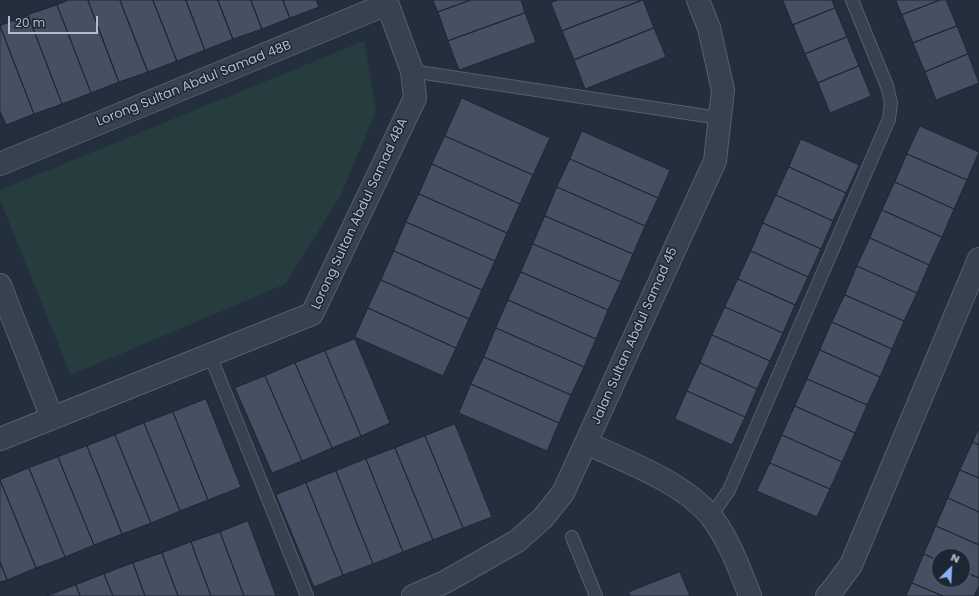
<!DOCTYPE html>
<style>
body{margin:0}
#map{position:relative;width:979px;height:596px;overflow:hidden;background:#242f3e;font-family:Poppins,sans-serif}
canvas{display:block}
.north{position:absolute;left:931px;top:548px;width:40px;height:40px;box-sizing:border-box;background:#1d2633;border:1px solid #59626f;border-radius:50%;rotate:24deg;font-size:11px;font-weight:700;line-height:16px;text-align:center;color:#b4bcc9}
.north::after{content:'';display:block;margin:auto;width:14px;height:18px;background:#8ab4f8;clip-path:polygon(50% 0,100% 100%,50% 72%,0 100%)}
.scale{position:absolute;left:8px;top:16px;width:90px;height:18px;box-sizing:border-box;border:2px solid #b4bcc9;border-top:0;padding-left:5px;font-size:12px;line-height:14px;white-space:nowrap;color:#b4bcc9;-webkit-text-stroke:3px #1d2633;paint-order:stroke}
</style>
<div id="map">
<canvas width="979" height="596"></canvas>
<div class="north">N</div>
<div class="scale">20 m</div>
</div>
<script>
const ctx = document.querySelector('canvas').getContext('2d');
ctx.lineJoin = 'round';
function fillPath(path, color) { ctx.fillStyle = color; ctx.fill(path, 'evenodd'); }
function trace(path, color, width, dash) { ctx.strokeStyle = color; ctx.lineWidth = width; ctx.lineCap = dash ? 'butt' : 'round'; ctx.setLineDash(dash || []); ctx.stroke(path); }
function write(font, color, halo, rows, align = 'center') {
  ctx.font = font + ' Poppins,sans-serif'; ctx.lineWidth = 3; ctx.setLineDash([]); ctx.textBaseline = 'middle'; ctx.strokeStyle = halo; ctx.fillStyle = color; for (const [text, x, y, turn = 0] of rows) {
    ctx.save(); ctx.translate(x, y); ctx.rotate((+turn || 0) * Math.PI / 180); ctx.textAlign = isNaN(turn) ? turn : align; if (halo) ctx.strokeText(text, 0, 0); ctx.fillText(text, 0, 0); ctx.restore();
  }
}
const green = new Path2D(`
 M364,41L376,110L341,195L285,284L71,375L0,200V190Z`);
const building = new Path2D(`
 M69,0H88L119,82L91,93L57,5Z
 M88,0H120L148,72L119,82Z
 M120,0H153L177,61L148,72Z
 M153,0H186L205,50L177,61Z
 M186,0H218L233,39L205,50Z
 M218,0H251L262,29L233,39Z
 M251,0H283L290,18L262,29Z
 M283,0H316L319,7L290,18Z
 M433,0H471L438,12Z
 M471,0H521L525,13L448,41L438,12Z
 M558,0H643L562,31L551,3Z
 M643,0L654,28L574,60L562,31Z
 M783,0H832L835,8L793,25Z
 M896,0H940L902,15Z
 M940,0H946L957,26L913,43L902,15Z
 M57,5L91,93L62,104L28,15Z
 M835,8L847,37L805,54L793,25Z
 M525,13L536,42L459,70L448,41Z
 M28,15L62,104L34,114L0,26Z
 M0,26L34,114L6,125L0,111Z
 M957,26L968,54L925,72L913,43Z
 M654,28L666,57L585,89L574,60Z
 M847,37L859,66L818,83L805,54Z
 M968,54L979,83L936,100L925,72Z
 M859,66L871,96L830,113L818,83Z
 M462,98L550,138L533,175L445,136Z
 M920,126L979,152L967,180L907,154Z
 M582,131L670,170L658,198L570,159Z
 M445,136L533,175L520,204L432,164Z
 M801,139L859,165L846,193L789,167Z
 M907,154L967,180L954,209L895,182Z
 M570,159L658,198L645,226L557,187Z
 M432,164L520,204L507,233L419,194Z
 M789,167L846,193L833,221L776,195Z
 M895,182L954,209L942,237L882,210Z
 M557,187L645,226L633,254L545,216Z
 M419,194L507,233L495,261L406,222Z
 M776,195L833,221L821,249L763,223Z
 M882,210L942,237L929,265L870,238Z
 M545,216L633,254L621,282L533,244Z
 M406,222L495,261L482,290L394,251Z
 M763,223L821,249L808,277L751,251Z
 M870,238L929,265L917,293L857,266Z
 M533,244L621,282L608,310L521,272Z
 M394,251L482,290L469,319L381,280Z
 M751,251L808,277L795,305L738,279Z
 M857,266L917,293L904,321L845,295Z
 M521,272L608,310L596,339L508,300Z
 M738,279L795,305L783,333L725,307Z
 M381,280L469,319L456,348L368,308Z
 M845,295L904,321L892,349L832,322Z
 M508,300L596,339L584,367L496,328Z
 M725,307L783,333L770,361L712,335Z
 M368,308L456,348L443,376L355,337Z
 M832,322L892,349L880,377L820,350Z
 M496,328L584,367L571,395L484,357Z
 M712,335L770,361L757,389L700,363Z
 M355,339L390,423L361,436L325,351Z
 M820,350L880,377L867,405L807,379Z
 M325,351L361,436L332,448L295,363Z
 M484,357L571,395L559,423L471,384Z
 M295,363L332,448L302,461L265,376Z
 M700,363L757,389L745,417L687,391Z
 M265,376L302,461L272,473L235,388Z
 M807,379L867,405L855,433L795,406Z
 M471,384L559,423L547,451L459,413Z
 M687,391L745,417L732,445L675,419Z
 M206,399L241,487L208,500L173,412Z
 M795,406L855,433L842,462L782,435Z
 M173,412L208,500L180,511L144,423Z
 M144,423L180,511L151,523L115,435Z
 M455,424L492,517L463,528L425,436Z
 M979,428V445L973,442Z
 M115,435L151,523L122,534L87,446Z
 M782,435L842,462L830,489L770,463Z
 M425,436L463,528L433,540L395,448Z
 M973,442L979,445V478L960,470Z
 M87,446L122,534L94,545L58,457Z
 M395,448L433,540L403,552L366,459Z
 M58,457L94,545L65,557L29,468Z
 M366,459L403,552L373,564L336,471Z
 M770,463L830,489L817,517L757,491Z
 M29,468L65,557L36,568L0,480Z
 M960,470L979,478V512L948,498Z
 M336,471L373,564L343,575L306,483Z
 M0,480L36,568L7,580L0,562Z
 M306,483L343,575L314,587L276,495Z
 M948,498L979,512V545L936,526Z
 M248,521L276,596H244L220,532Z
 M936,526L979,545V578L963,571V556H939V561L924,554Z
 M220,532L244,596H211L191,542Z
 M191,542L211,596H178L162,553Z
 M162,553L178,596H145L133,563Z
 M924,554L939,561V580H963V571L979,578V586L974,596H943L912,583Z
 M0,562L7,580L0,582Z
 M133,563L145,596H113L104,574Z
 M680,572L690,596H630L629,592Z
 M104,574L113,596H80L76,585Z
 M912,583L943,596H906Z
 M76,585L80,596H47Z`);
const lane = new Path2D(`
 M412,71L719,118
 M210,355L307,596
 M710,515L718,506L729,490L889,119L891,103L887,86L852,0
 M572,537L596,596`);
const street = new Path2D(`
 M0,164L387,4
 M0,285L52,418
 M0,439L312,314L415,98L412,71L386,0
 M586,443C626,461 687,484 713,519C730,542 740,570 750,596
 M413,596L445,582L517,541L543,518L563,493L715,161L723,90L709,28L698,0
 M827,596L834,588L851,565L979,259`);
const streetNames = [
 ["Lorong Sultan Abdul Samad 48B",194,84,-22],
 ["Lorong Sultan Abdul Samad 48A",360,214,-65],
 ["Jalan Sultan Abdul Samad 45",635,336,-66]
];
fillPath(green, '#263c3f');
fillPath(building, '#455162');
trace(building, '#1f2835', 1);
trace(lane, '#565f6c', 14);
trace(street, '#565f6c', 24);
trace(lane, '#38414e', 12);
trace(street, '#38414e', 22);
write('13px', '#b4bcc9', '#1d2633', streetNames);
</script>
